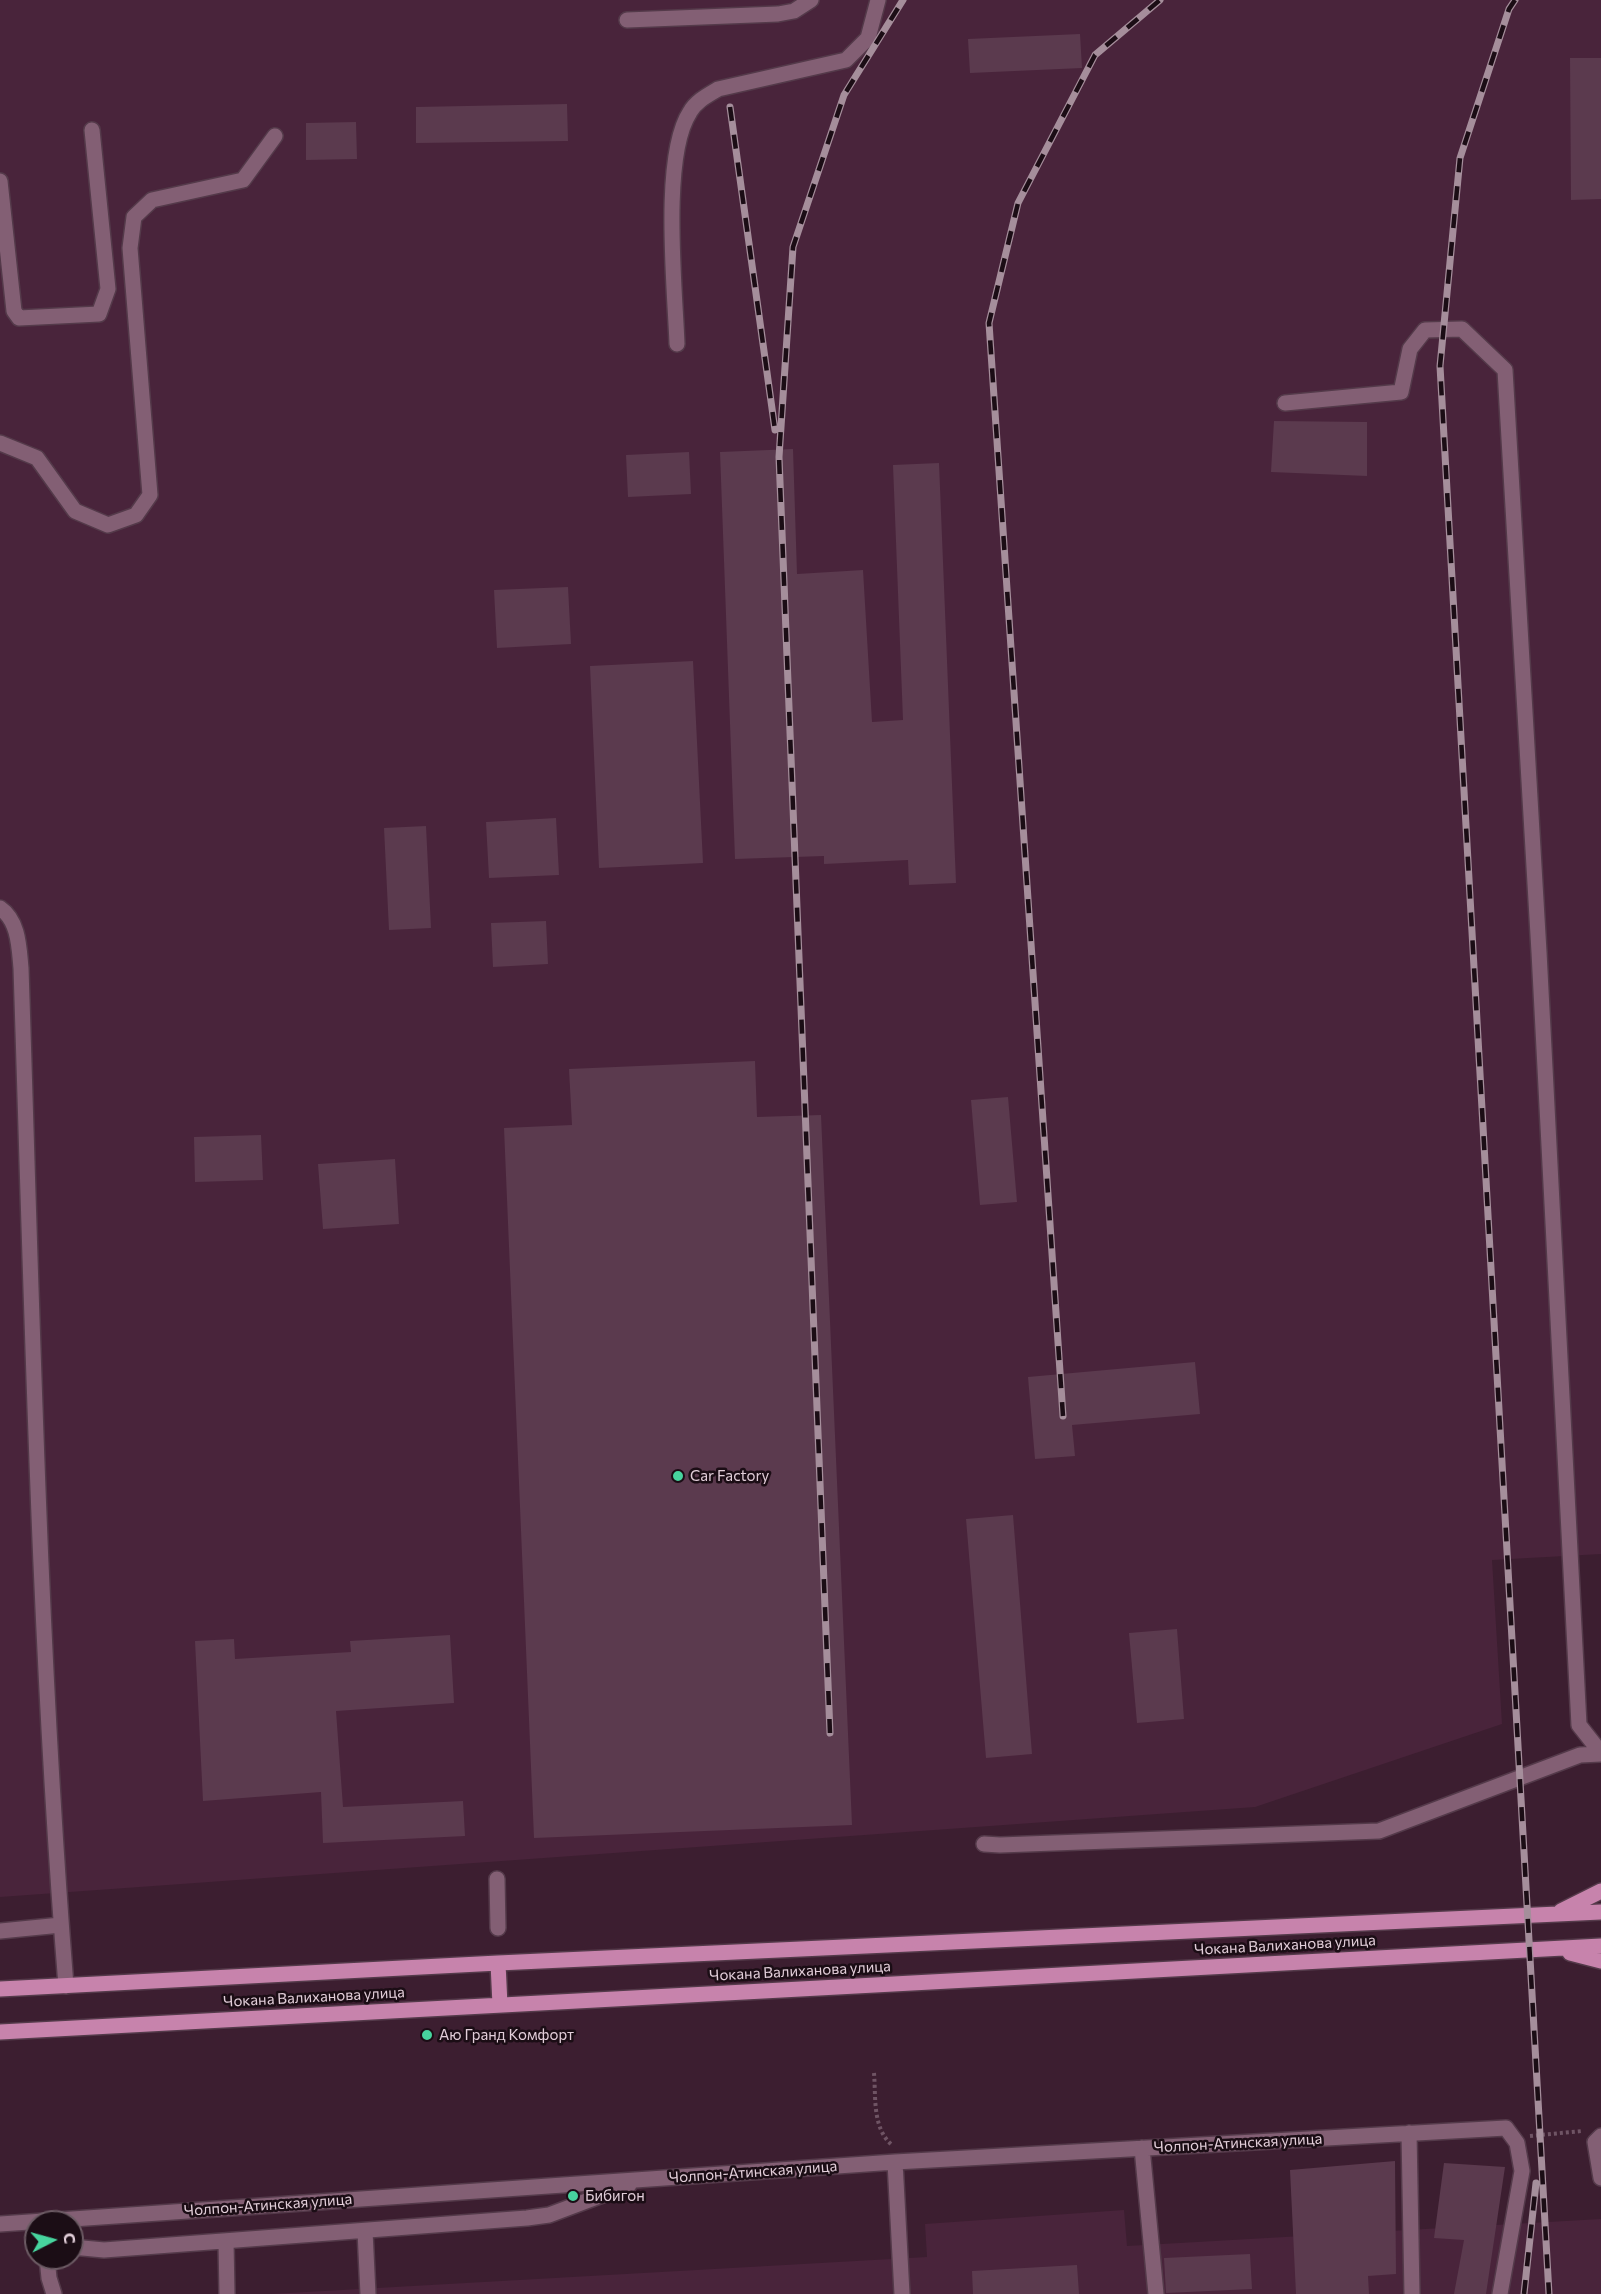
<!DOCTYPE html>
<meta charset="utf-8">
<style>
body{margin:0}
#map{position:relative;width:1601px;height:2294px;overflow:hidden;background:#3c1e30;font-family:Commissioner,sans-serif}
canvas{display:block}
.north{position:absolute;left:24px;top:2210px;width:60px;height:60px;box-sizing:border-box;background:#1b0d15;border:2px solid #6b5a63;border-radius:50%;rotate:84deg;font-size:16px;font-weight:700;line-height:24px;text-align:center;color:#e2ced9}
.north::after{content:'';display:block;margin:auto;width:21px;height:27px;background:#47d49e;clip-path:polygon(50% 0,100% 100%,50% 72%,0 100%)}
</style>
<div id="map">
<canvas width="1601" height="2294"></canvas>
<div class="north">С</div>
</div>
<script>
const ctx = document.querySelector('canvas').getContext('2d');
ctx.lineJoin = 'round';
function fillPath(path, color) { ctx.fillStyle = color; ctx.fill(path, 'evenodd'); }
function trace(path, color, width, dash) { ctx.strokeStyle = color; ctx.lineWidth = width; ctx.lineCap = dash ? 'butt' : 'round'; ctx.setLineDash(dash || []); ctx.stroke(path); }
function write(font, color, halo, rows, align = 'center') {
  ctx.font = font + ' Commissioner,sans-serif'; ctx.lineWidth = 5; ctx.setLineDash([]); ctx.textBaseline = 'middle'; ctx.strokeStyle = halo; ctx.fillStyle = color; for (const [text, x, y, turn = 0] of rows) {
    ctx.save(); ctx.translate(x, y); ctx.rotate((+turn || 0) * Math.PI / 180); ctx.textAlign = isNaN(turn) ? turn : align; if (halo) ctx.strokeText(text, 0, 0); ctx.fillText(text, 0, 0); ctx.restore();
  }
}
const built = new Path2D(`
 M0,0H1601V1554L1492,1560L1502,1724L1255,1807L0,1897Z
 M1124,2210L1127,2246L1601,2219V2294H271L927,2257L925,2224Z`);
const building = new Path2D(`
 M1080,34L1082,68L970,73L968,39Z
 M1570,58H1601V199L1571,200Z
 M567,104L568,141L416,143V107Z
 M356,122L357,159L306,160V123Z
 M1274,421L1367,422V476L1271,472Z
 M793,449L797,574L863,570L872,722L903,720L893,465L939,463L956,883L909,885L908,860L824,864V856L735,859L720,452Z
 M689,452L691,494L628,497L626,455Z
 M568,587L571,644L497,648L494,590Z
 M693,661L703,863L599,868L590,666Z
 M556,818L559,875L489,878L486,822Z
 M426,826L431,928L389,930L384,828Z
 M546,921L548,964L493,967L491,923Z
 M755,1061L757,1117L821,1115L852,1825L534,1838L504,1128L572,1125L569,1069Z
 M1008,1097L1017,1202L980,1205L971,1100Z
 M261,1135L263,1180L195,1182L194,1137Z
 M395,1159L399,1224L323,1229L318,1164Z
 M1195,1362L1200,1414L1072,1425L1075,1456L1035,1459L1028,1377Z
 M1013,1515L1032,1754L986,1758L966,1519Z
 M1177,1629L1184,1719L1137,1723L1129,1633Z
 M450,1635L454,1703L336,1711L343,1807L463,1801L465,1836L323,1843L321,1792L203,1801L195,1641L234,1639L235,1659L351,1652L350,1641Z
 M1395,2161L1396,2274L1368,2276L1369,2294H1296L1290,2170Z
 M1444,2163L1505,2167L1486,2294H1454L1464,2240L1434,2238Z
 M1250,2254L1252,2289L1166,2293L1164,2258Z
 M1077,2265L1079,2294H973L972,2271Z`);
const path = new Path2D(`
 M874,2073C876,2097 872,2128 892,2145
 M1530,2136L1582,2131`);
const minor = new Path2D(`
 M627,20L778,14L794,11L811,0
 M0,181L14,311L19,318L99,314L108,289L92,130
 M677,344C675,289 661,156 690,112C696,101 708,95 718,89L846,60L868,38L878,0
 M1285,403L1401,392L1410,349L1425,330L1462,329L1505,370L1539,952L1579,1725L1601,1753
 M0,443L37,458L75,511L108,525L136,515L150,495L130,248L134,217L152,200L243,180L275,136
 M0,908C19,921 19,948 21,968C32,1308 39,1647 66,1986
 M984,1844L1000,1845L1379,1831L1580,1755L1601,1754
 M497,1879L498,1928
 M0,1931L61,1925
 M1409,2133L1412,2294
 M1601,2136L1595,2142L1601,2178
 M1142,2148L1156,2294
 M895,2162L902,2294
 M0,2224L895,2162L1506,2128L1517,2143L1522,2171L1500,2294
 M365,2231L368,2294
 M226,2242L227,2294
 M72,2247L104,2250L527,2218L549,2215L629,2185
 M47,2258L49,2278L54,2294`);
const major = new Path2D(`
 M1561,1911L1601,1891
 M1570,1953L1601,1961
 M498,1963L500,2005
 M0,1989L498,1963L1601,1912
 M0,2032L1601,1946`);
const rail = new Path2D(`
 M1515,0L1509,9L1460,158L1440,366L1549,2294
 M730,107L775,430
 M1063,1416L989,323L1018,203L1095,55L1160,0
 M830,1733L779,457L793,247L844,95L903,0
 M1524,2294L1536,2183`);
const markers = [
 [678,1476,6,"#47d49e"],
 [427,2035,6,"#47d49e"],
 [573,2196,6,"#47d49e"]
];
const poiNames = [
 ["Car Factory",690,1476],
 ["Аю Гранд Комфорт",439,2035],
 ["Бибигон",585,2196]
];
const streetNames = [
 ["Чокана Валиханова улица",1285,1945,-3],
 ["Чокана Валиханова улица",800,1971,-3],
 ["Чокана Валиханова улица",314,1997,-3],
 ["Чолпон-Атинская улица",1238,2143,-3],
 ["Чолпон-Атинская улица",753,2172,-4],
 ["Чолпон-Атинская улица",268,2205,-4]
];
fillPath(built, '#49243b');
fillPath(building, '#5b3a4e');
trace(minor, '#543a4a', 18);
trace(major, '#543a4a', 18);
trace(path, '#6f5464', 4, [3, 3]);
trace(minor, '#835f74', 15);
trace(major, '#c783ac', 15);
trace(rail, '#a58e9b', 7);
trace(rail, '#1b0d15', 4.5, [14]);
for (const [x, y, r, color] of markers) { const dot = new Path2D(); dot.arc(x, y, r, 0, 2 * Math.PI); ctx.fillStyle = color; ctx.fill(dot); trace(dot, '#1b0d15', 2); }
write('15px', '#e2ced9', '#1b0d15', poiNames, 'left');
write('15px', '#e2ced9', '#1b0d15', streetNames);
</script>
